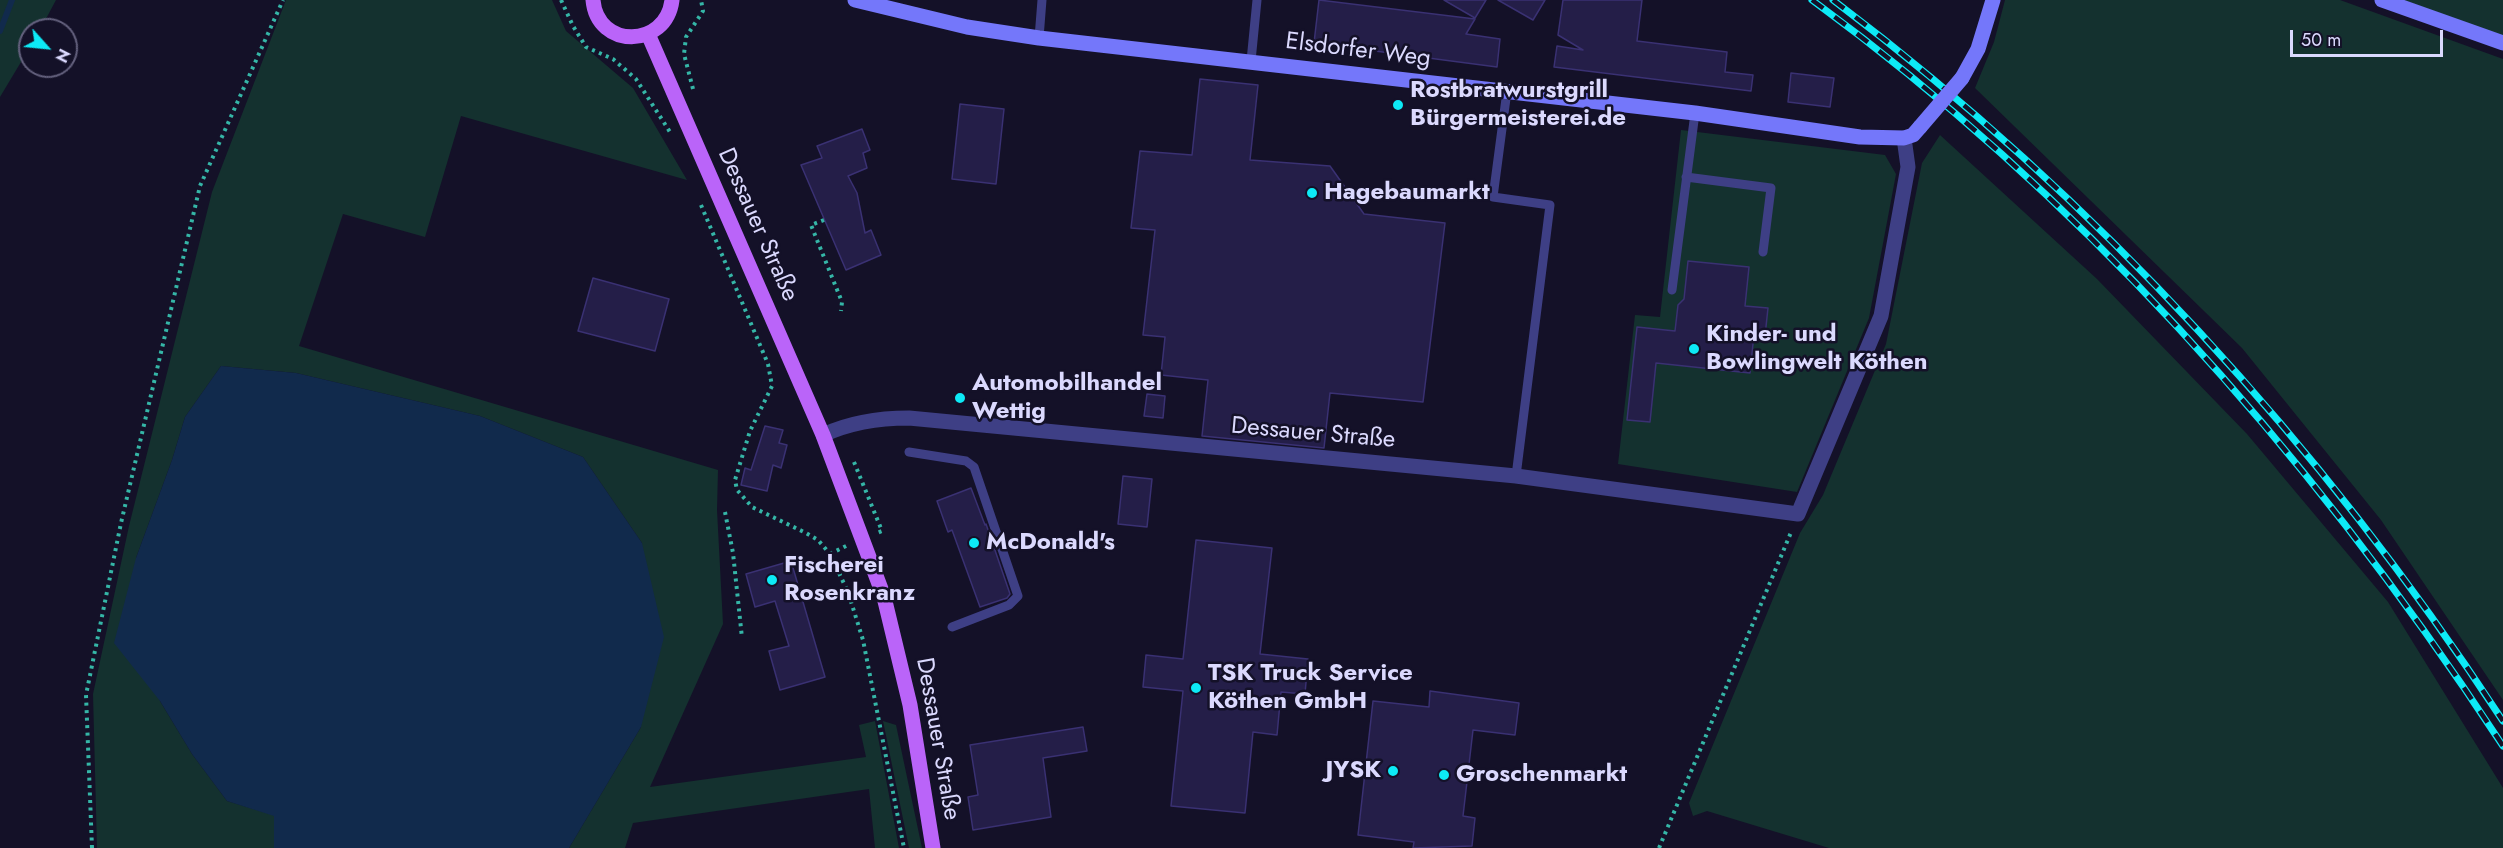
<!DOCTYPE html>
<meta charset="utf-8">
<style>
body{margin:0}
#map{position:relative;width:2503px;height:848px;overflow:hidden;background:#141128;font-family:Jost,sans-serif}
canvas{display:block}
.north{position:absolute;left:18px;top:18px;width:60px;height:60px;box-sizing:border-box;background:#141128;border:2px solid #64617e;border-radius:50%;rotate:117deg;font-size:16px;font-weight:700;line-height:24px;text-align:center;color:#dbd9fe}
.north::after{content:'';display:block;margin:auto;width:21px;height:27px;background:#0deaf6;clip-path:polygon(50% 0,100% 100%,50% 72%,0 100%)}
.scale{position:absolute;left:2290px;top:30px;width:153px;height:27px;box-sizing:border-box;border:3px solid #dbd9fe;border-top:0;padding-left:8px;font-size:18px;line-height:21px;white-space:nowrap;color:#dbd9fe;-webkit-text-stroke:4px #141128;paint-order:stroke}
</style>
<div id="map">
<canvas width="2503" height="848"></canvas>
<div class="north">N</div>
<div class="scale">50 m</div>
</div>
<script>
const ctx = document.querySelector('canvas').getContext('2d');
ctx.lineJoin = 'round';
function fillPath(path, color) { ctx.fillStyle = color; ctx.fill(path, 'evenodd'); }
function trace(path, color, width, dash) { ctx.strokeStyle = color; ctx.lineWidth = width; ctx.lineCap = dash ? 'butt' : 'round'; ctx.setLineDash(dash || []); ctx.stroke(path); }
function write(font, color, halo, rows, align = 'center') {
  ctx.font = font + ' Jost,sans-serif'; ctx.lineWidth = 5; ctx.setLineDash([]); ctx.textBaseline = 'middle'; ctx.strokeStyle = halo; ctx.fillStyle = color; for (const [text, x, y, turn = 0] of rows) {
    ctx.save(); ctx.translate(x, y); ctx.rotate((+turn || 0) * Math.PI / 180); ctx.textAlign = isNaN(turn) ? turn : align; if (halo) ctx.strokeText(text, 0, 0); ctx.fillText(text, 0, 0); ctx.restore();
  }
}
const green = new Path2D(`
 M0,0H56L40,30H30V47L0,97Z
 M286,0H552L566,31L633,88L687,180L461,116L425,237L343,214L299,346L718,470L717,510L723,624L650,787L866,757L859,725L875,721L899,848H875L869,789L633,823L625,848H569L641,727L642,543L583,457L480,416L296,373L221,366L185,417L172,460L136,558L160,701L192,754L227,801L274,815V848H97L93,694L129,526L212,192Z
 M2005,0H2340L2503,59V700L2381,520L2242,348L1975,88L1994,42Z
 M2403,0H2503V36Z
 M1681,130L1885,155L1896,174L1869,318L1797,492L1618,464L1635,315L1660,317Z
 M1940,135L2097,279L2247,434L2388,602L2503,788V848H1829L1707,811L1693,816L1689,803L1800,533L1823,495L1886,344L1922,163Z
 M883,721L896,725L922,848H909Z`);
const water = new Path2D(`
 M221,366L296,373L480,416L583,457L642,543L664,637L641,727L569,848H274V816L227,801L192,754L160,701L114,643L136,558L172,460L185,417Z`);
const stream = new Path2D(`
 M0,31L12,0`);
const building = new Path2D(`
 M1319,0L1475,19L1466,34L1500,39L1497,67L1314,43Z
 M1444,0H1486L1475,18Z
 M1498,0H1545L1533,20Z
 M1563,0H1642L1637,41L1727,52L1725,72L1753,75L1751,91L1554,67L1557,46L1583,50L1558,35Z
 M1791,73L1834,78L1830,107L1788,102Z
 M1200,79L1258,85L1250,160L1330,166L1364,214L1445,223L1423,402L1330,393L1324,448L1202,436L1208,380L1161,375L1165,337L1143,335L1155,230L1131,228L1140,151L1192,155Z
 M960,104L1004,109L996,184L952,179Z
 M862,129L870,150L863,153L867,168L848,176L857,193L865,233L871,230L881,255L846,270L801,165L822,158L817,146Z
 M1688,261L1749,267L1745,306L1768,308L1765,336L1754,334L1750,373L1656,363L1650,422L1627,420L1637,327L1675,331L1678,305L1684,299Z
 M593,278L669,299L655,351L578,331Z
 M1147,394L1165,396L1163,418L1144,416Z
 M765,426L783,430L779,443L787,445L781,468L773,465L767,491L741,485L745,468L751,470Z
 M1123,476L1152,479L1147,527L1118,524Z
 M971,488L985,525L986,524L1010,594L1007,598L980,607L952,530L948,532L937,501Z
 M1196,540L1272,548L1260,654L1308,659L1305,694L1281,692L1277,735L1253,732L1245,813L1171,806L1183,691L1143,687L1146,655L1183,659Z
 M791,561L825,677L780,690L769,651L789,646L775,601L755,607L746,574Z
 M1430,691L1519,703L1515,735L1473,730L1463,816L1475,818L1472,846L1413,848L1414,842L1358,835L1373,701L1429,707Z
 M1083,727L1087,751L1043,758L1051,817L973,830L968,797L978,795L970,745Z`);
const path = new Path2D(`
 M561,0L573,26L586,47L613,59L636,79L670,132
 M693,89L684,54L686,37L703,11L701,0
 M701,205L768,364L772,386L750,431L735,480L737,490L752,507L806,533L818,540L830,554L848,592L863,640L904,848
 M824,220L811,225L842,302L841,311
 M854,462L882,531L877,533
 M725,512L733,553L742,638
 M830,554L848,545
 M92,848L86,695L121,523L200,186L283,0
 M1659,848L1792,530`);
const lane = new Path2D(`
 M1039,38L1042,0
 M1251,61L1257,0
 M1507,91L1493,197L1550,205L1516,476
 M1686,177L1771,188L1763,252
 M1672,290L1695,113
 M909,452L966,461L974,467L1018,596L1009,605L952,627`);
const street = new Path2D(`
 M823,435C851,422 879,418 909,418L1516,476L1798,514L1881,316L1908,167L1904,138`);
const secondary = new Path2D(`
 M855,0L967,27L1039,38L1695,113L1860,137L1904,138L1913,135L1920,127
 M2382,0L2503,43
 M1962,78L1978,49L1993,0`);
const primary = new Path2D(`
 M593,0C597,49 666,49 672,0
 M648,34L823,435L884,597L910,705L933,848`);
const rail = new Path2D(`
 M1812,0C2088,202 2316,461 2503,746
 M1833,0C2097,199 2322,445 2503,721`);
const secondaryBridge = new Path2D(`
 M1920,127L1962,78`);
const markers = [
 [1398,105,6,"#0deaf6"],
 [1312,193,6,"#0deaf6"],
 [1694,349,6,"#0deaf6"],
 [960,398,6,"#0deaf6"],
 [974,543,6,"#0deaf6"],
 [772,580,6,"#0deaf6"],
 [1196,688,6,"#0deaf6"],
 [1393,771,6,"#0deaf6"],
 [1444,775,6,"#0deaf6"]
];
const streetNames = [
 ["Elsdorfer Weg",1358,51,7],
 ["Dessauer Straße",757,225,66],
 ["Dessauer Straße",1313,434,5],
 ["Dessauer Straße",937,739,80]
];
const poiNames = [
 ["Rostbratwurstgrill",1410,91],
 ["Bürgermeisterei.de",1410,119],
 ["Hagebaumarkt",1324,193],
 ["Kinder- und",1706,335],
 ["Bowlingwelt Köthen",1706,363],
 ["Automobilhandel",972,384],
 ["Wettig",972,412],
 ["McDonald's",986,543],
 ["Fischerei",784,566],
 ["Rosenkranz",784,594],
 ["TSK Truck Service",1208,674],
 ["Köthen GmbH",1208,702],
 ["JYSK",1381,771,"right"],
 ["Groschenmarkt",1456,775]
];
fillPath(green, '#14312f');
fillPath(water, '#112a4c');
trace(stream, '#112a4c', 6);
fillPath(building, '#241e48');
trace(building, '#3a3173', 1.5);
trace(path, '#35b6a7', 4, [3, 4.5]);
trace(lane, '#3e3f85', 9);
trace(street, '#3e3f85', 15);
trace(secondary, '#7477fa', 15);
trace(primary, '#ba64f9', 15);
trace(rail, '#0deaf6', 7);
trace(rail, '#141128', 4.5, [14]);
trace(secondaryBridge, '#7477fa', 15);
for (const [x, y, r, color] of markers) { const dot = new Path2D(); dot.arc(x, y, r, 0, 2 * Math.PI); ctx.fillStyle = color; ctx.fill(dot); trace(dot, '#141128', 2); }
write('24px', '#dbd9fe', '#141128', streetNames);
write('bold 24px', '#dbd9fe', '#141128', poiNames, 'left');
</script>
